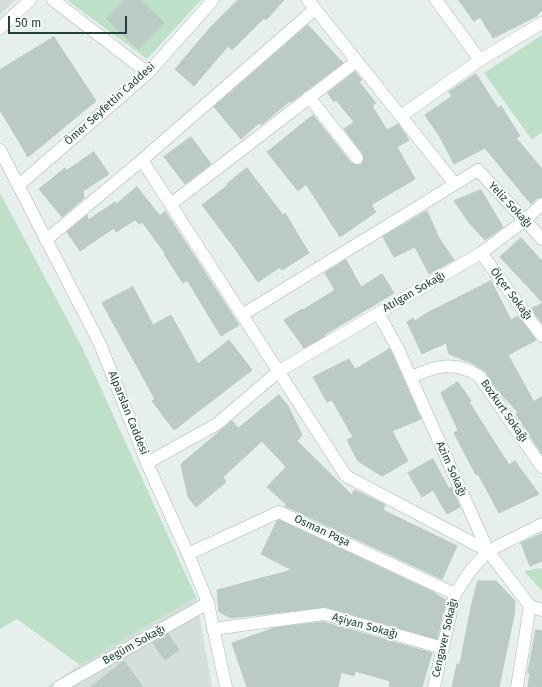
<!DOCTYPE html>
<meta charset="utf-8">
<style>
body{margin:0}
#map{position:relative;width:542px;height:687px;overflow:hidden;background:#e6efeb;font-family:"Fira Sans",sans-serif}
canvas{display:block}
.scale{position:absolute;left:8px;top:16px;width:119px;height:18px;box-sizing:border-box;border:2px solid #24423a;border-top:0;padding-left:5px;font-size:12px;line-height:14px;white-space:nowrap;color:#24423a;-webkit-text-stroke:3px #f7fbf9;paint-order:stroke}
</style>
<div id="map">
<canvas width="542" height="687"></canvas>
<div class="scale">50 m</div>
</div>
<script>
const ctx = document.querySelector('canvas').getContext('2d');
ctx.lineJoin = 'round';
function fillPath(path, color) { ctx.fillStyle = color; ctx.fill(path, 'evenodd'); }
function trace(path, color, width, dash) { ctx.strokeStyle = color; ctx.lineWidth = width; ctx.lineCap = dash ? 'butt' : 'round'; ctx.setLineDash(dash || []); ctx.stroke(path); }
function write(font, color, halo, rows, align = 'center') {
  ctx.font = font + ' "Fira Sans",sans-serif'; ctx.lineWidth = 4; ctx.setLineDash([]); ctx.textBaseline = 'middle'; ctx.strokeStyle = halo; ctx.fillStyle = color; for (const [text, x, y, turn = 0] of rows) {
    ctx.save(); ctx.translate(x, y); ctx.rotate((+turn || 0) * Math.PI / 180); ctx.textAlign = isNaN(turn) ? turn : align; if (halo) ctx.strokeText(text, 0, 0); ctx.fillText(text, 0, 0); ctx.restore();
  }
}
const built = new Path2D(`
 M0,0H15L0,15Z
 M196,597L212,687H47L80,665Z`);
const green = new Path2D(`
 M67,0H201L147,59Z
 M542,35V132L532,140L484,73Z
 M0,193L83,349L196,597L80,665L17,619L0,629Z
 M542,568V591L524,571Z`);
const building = new Path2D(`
 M125,0H140L164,23L138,49L107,19Z
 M238,0H284L266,20L264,18L232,50L228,46L194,86L175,69L210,28Z
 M459,0H542V10L537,15V16L493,38L480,17L474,21Z
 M308,25L343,63L291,102L290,101L261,125L259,123L241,139L214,107Z
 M54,37L96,101L28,157L0,110V70Z
 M355,72L362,80L359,82L376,103L372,106L387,130L398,124L405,134L409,140L397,147L415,179L371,205L376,212L340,237L306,184L298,191L267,152L313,115L351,163L358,165L362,164L364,157L363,154L344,129L354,122L336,100L334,102L328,93Z
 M476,74L498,108L501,106L520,136L516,138L542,169V197L537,198L531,204L485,148L454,164L440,137L425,115L452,96L449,92Z
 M191,137L211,164L185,184L164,157Z
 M94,152L109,174L83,191L84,198L62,217L39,189L65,168L67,170Z
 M247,168L283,215L285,213L309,253L282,270L280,267L258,282L233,246L202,205L228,185L227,184Z
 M137,187L160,216L165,211L239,325L221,336L187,280L183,283L164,254L165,253L142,222L139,224L135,220L116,232L114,228L80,251L67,232L87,215L88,220L115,202L116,204Z
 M481,190L503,227L485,240L470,224L454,201Z
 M427,211L439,238L454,260L429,274L415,247L394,257L383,237Z
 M521,238L542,261V302L500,257Z
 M346,260L361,287L382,274L394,293L324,335L325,336L304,348L284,320L302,309L303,310L335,290L325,273Z
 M491,281L511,320L518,316L536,340L508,355L534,402L542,396V454L516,414L518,412L498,391L485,371L474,364L449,354L446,343L435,348L433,347L434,348L422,354L407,322L413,318L415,321L427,313Z
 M133,287L153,325L171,315L198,364L229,340L252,370L174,430L152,401L155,399L102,303Z
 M542,304V323L531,309Z
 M390,349L421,419L392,431L408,461L382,476L358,461L347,440L353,437L332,400L327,402L313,377L349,359L355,369Z
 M458,382L471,401L469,402L509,465L515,461L539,494L499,513L478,474L476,475L454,433L458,430L441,393Z
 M279,395L288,406L302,435L297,441L352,495L354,490L359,492L385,505L383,510L457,546L442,579L285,506L286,504L267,487L286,467L262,441L223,477L226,482L196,507L188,497L181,464L232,421L238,428Z
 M433,459L449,489L451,487L460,507L447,514L433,490L422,497L408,473Z
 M279,520L435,593V594L446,600L437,639L326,607L231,618L219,612L217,590L292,570L261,554L277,521Z
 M542,534V561L530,566L521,543Z
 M478,581H496L515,601L514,615L499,687H452L457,664H460L471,607Z
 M323,622L432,653L422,687H389L390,681L355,671L354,676L341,672L338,687H247L232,643L274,628Z
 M536,630L542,631V687H528L530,673H528Z
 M168,634L179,650L165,660L153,643Z
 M124,661L143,687H91Z`);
const minor = new Path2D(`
 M53,0L148,73
 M308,0L455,184
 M436,0L480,60
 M0,28L30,0
 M309,97L357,158
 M401,116L480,60L542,23
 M142,160L315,9
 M19,185L148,73L213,0
 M171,204L357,61
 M46,240L142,160L346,476L488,551
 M481,253L542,336
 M378,313L398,349L488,551L530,606L542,610
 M242,315L478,170L542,239
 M411,377C436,366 454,360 479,376L542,467
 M147,463L217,424L279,371L481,253L525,220L542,204
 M188,554L279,512L455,594
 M213,629L324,614L443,648
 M59,687L208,603
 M434,687L455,594L471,570L488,551L542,524
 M517,687L530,606`);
const tertiary = new Path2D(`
 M0,150L100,344L147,463L188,554L208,603L226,687`);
const streetNames = [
 ["Ömer Seyfettin Caddesi",110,104,-42],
 ["Yeliz Sokağı",510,205,47],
 ["Atılgan Sokağı",414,292,-30],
 ["Ölçer Sokağı",511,294,53],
 ["Bozkurt Sokağı",504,411,55],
 ["Alparslan Caddesi",128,413,68],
 ["Azim Sokağı",451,469,66],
 ["Osman Paşa",322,531,25],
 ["Aşiyan Sokağı",365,626,16],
 ["Cengaver Sokağı",445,638,-77],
 ["Begüm Sokağı",134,645,-29]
];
fillPath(built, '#d4dfda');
fillPath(green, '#bfe0c8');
fillPath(building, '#bbcac4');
trace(building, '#b8c9c2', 1);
trace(minor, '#a8b8b2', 13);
trace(tertiary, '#a8b8b2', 13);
trace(minor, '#fff', 12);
trace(tertiary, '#fff', 12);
write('11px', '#24423a', '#f7fbf9', streetNames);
</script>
